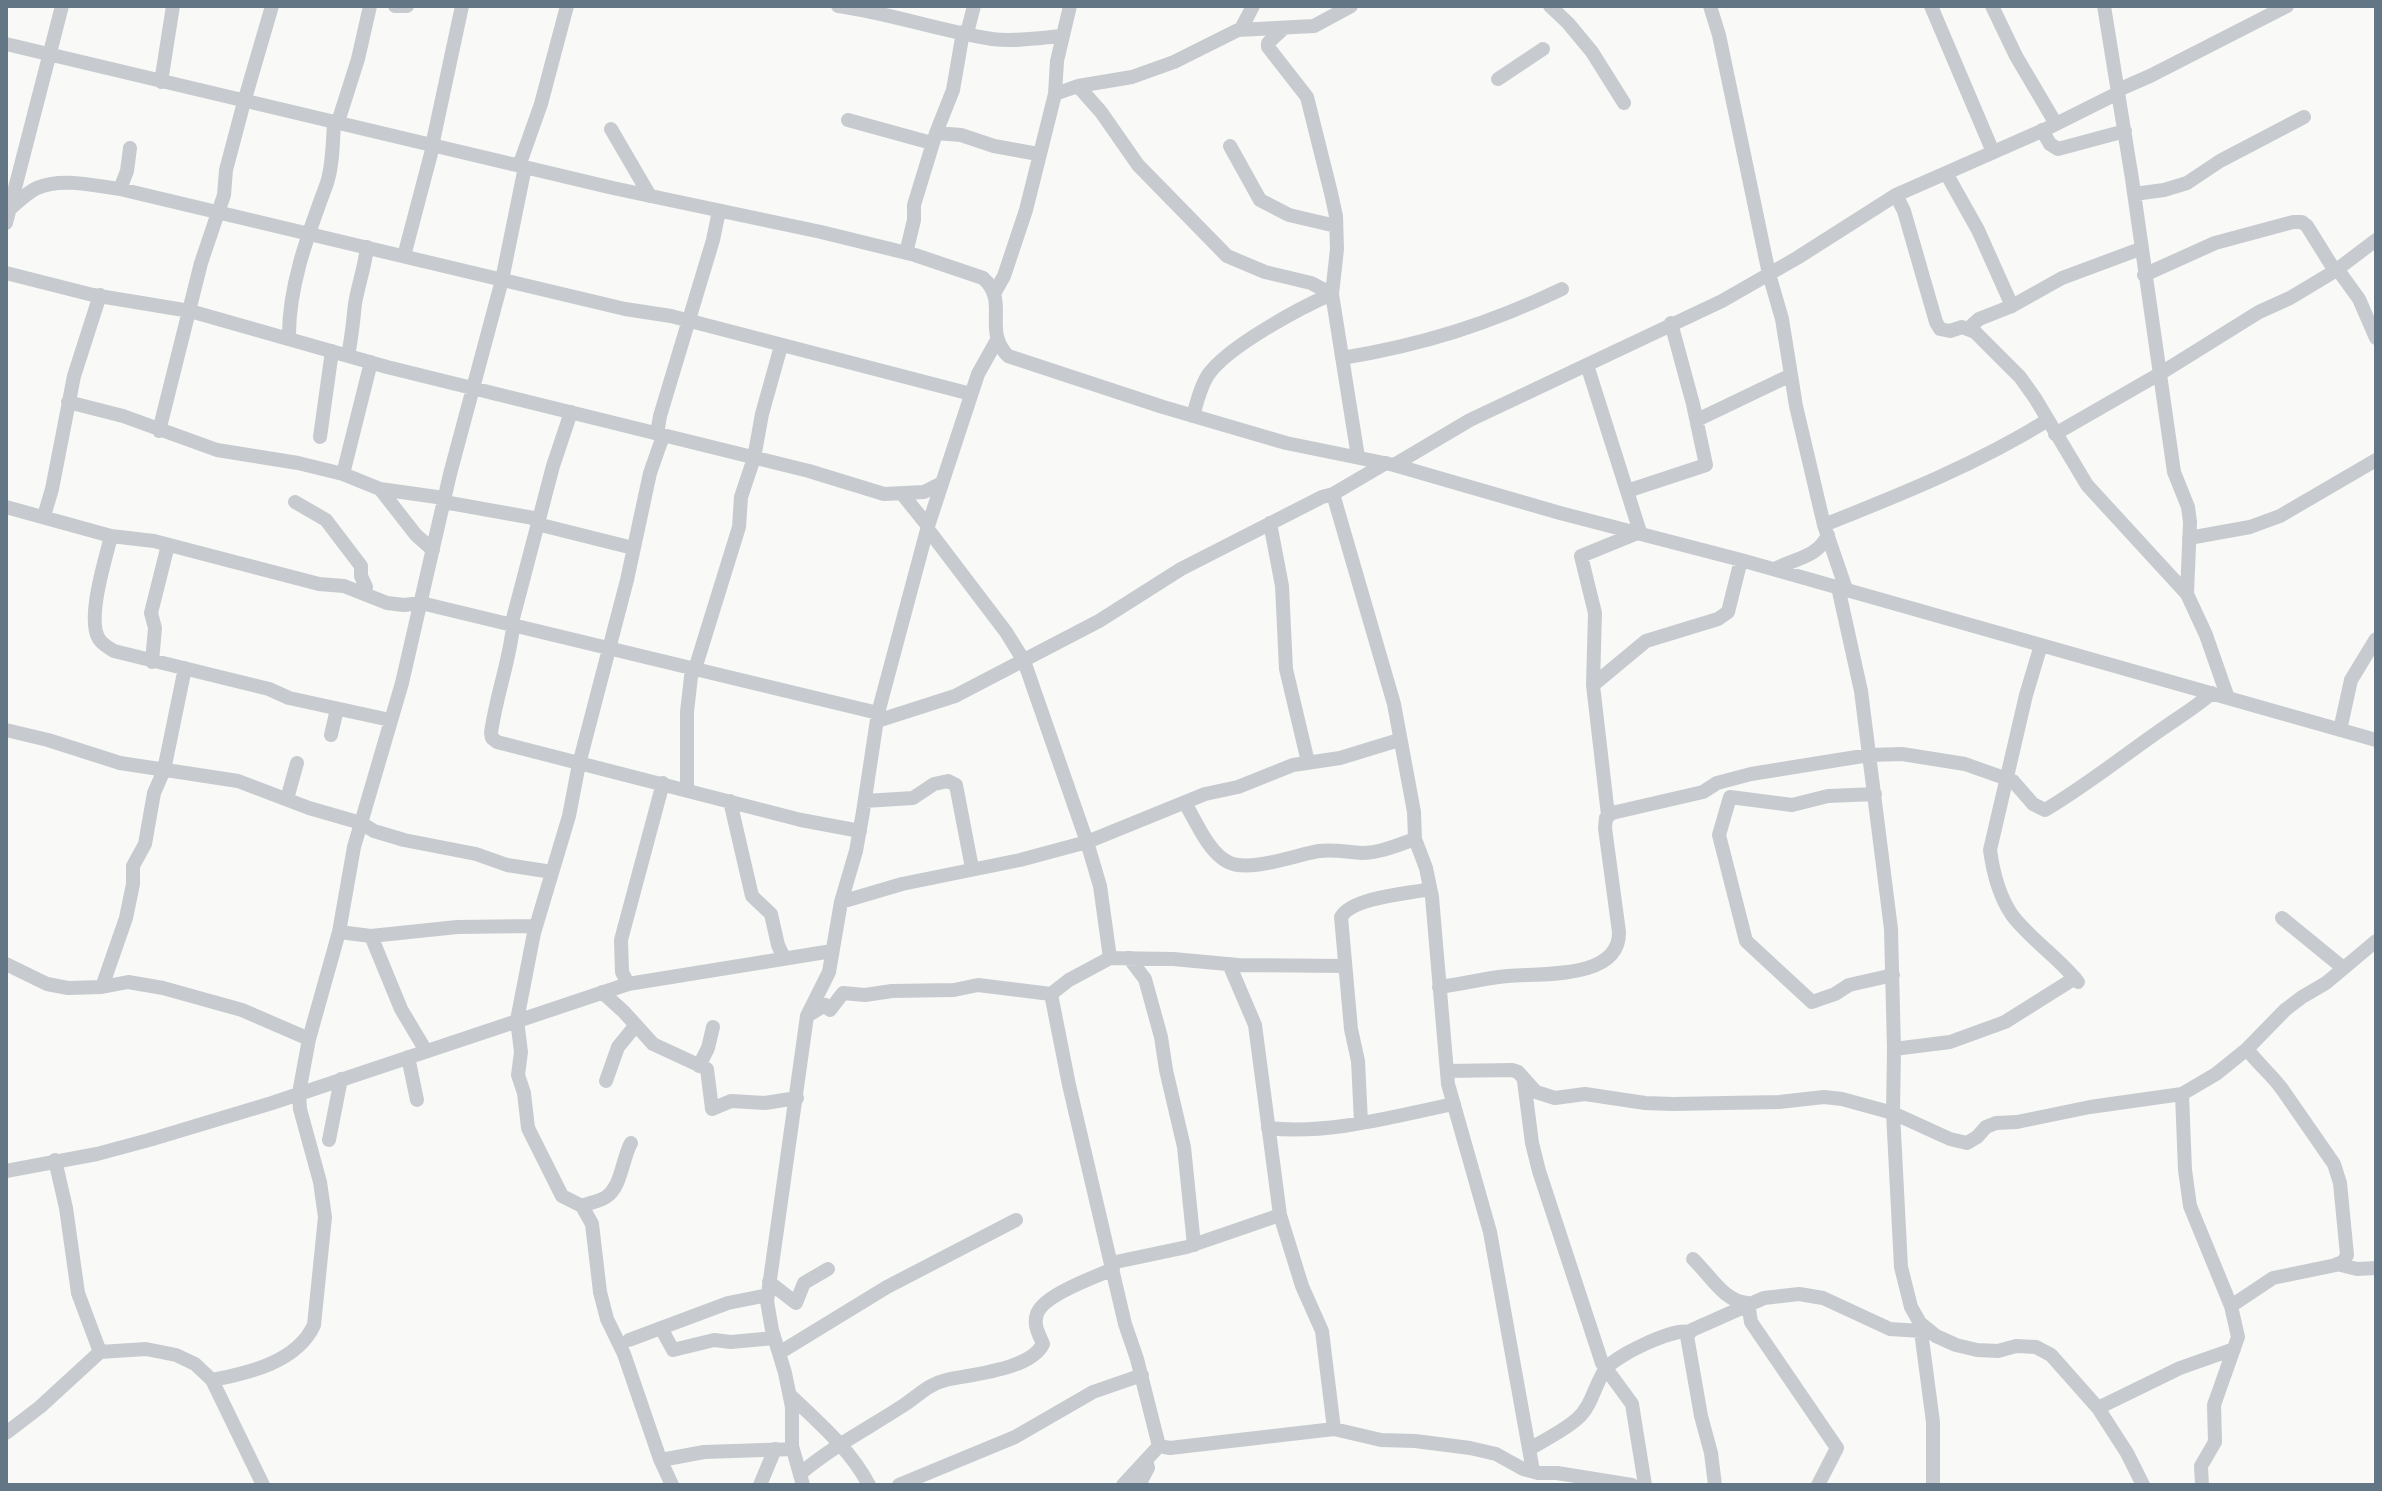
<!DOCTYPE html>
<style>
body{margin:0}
#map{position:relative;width:2382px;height:1491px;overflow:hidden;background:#f9f9f7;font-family:Inter,sans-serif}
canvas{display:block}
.frame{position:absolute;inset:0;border:8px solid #627685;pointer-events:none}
</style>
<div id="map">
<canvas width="2382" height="1491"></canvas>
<div class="frame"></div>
</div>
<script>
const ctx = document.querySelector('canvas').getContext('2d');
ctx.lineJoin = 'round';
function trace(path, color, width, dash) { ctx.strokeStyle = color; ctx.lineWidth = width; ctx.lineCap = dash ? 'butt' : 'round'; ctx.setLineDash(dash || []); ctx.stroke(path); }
const minor = new Path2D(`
 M395,6H407
 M838,6C890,13 940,31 992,39C1015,42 1039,38 1061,36
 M1550,6L1568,23L1592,52L1624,103
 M1710,6L1719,35L1769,274L1782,319L1796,406L1824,525L1846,589
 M1931,6L1993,152
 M1992,6L2016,56L2056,124
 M2104,6L2132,179L2174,472L2188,507L2190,522L2187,594L2206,635L2228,698
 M1241,29L1253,6
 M1283,29L1268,43V47L1307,97L1331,193L1336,216L1337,249L1332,294L1358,457
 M967,33L974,6
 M6,44L613,188L821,232L915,255L983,278C1010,302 982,329 1008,356L1163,407L1286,443L1394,465L1560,513L1741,560L2376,740
 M1498,79L1543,49
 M161,82L173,6
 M1078,86L1101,112L1138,165L1227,256L1265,272L1311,283L1332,294
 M2118,90L2150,76L2287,6
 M1055,94L1078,86L1132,77L1174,62L1238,30L1314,26L1351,6
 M848,120L928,142
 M338,122L358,59L370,6
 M611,129L650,196
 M2042,130L2050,144L2058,149L2125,131
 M936,133L961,135L994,146L1038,154
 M432,146L462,6
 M1230,146L1260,200L1289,215L1336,226
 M519,166L541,104L567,6
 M1946,173L1978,230L2012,306
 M120,189L127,171L130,148
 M2134,194L2164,190L2187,183L2220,161L2304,117
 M1896,195L1904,211L1936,322L1940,329L1950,331L1962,327L1975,332L2020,377L2035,398L2087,485L2187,594
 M11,208C19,201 28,192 37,188C62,177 95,186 120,189L625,309L671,316L971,394
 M6,223L62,6
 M906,253L914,220V205L936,133L953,90L963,32
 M404,256L433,146
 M2338,270L2359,299L2376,338
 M6,273L93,295L190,311L387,367L809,471L884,494L924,492L942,483
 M2144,275L2215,243L2293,222H2302L2307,226L2335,271
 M995,292L1004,276L1026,210L1055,94L1057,61L1070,6
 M1968,329L1979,319L2012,306L2062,278L2140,249
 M289,339C288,286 309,232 327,183C333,164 333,140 334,121
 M348,355C352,337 353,321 355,304C358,285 365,267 367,247
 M1342,358C1422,345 1489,324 1562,289
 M1587,365L1640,532L1581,556L1595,613L1593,685
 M68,402L123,416L217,450L298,463L343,474L380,489L444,498
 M1193,416C1197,402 1200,387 1208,375C1227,347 1301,307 1332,294
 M1697,420L1791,375
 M159,431L201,263L224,195L226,170L244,102L272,6
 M657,434L660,416L713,240L719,211
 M2055,434L2161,373L2259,312L2290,298L2335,271L2376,240
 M663,436L650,473L627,580L579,764L569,816L534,933L517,1020L521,1052L518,1075L524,1093L528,1128L562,1196L582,1206L592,1224L600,1292L607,1319L624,1354L660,1459L672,1485
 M320,437L332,351
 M1394,465L1470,420L1722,301L1797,258L1896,195L2046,129L2118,93
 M343,474L371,362
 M380,489L416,535L433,550
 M1627,491L1706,465L1693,404L1671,323
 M1333,494L1394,704L1414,812L1415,839L1426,868L1432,897L1448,1084L1490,1232L1533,1471
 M903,495L928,526
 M295,502L326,520L361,566V576L366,587L364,593
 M444,502L539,519
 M6,507L111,536L154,541L319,584L344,586L387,603L404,605L421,603L878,713
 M44,516L52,489L74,376L100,295
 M1270,523L1282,586L1286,669L1308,762
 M537,524L633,548
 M1824,525C1902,494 1977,464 2048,420
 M927,528L1006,632L1024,661L1087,842L1100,886L1110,958
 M111,536C106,558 86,619 99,639C102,644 109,648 114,651L269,689L289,698L390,720
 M2189,538L2250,527L2280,516L2376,460
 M1775,569C1795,558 1817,558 1828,535
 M1838,587L1861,691L1891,929L1894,1049L1893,1113L1901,1267L1911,1307L1920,1323L1936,1336L1956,1345L1977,1350L1998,1351L2016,1346L2036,1347L2051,1355L2098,1408L2127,1453L2143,1485
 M511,626L553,466L571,412
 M513,627C509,663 496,696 491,733L492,738L497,742L801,820L860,831
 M2041,645L2026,695L1990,850C1993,872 1999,896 2012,915C2030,939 2058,957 2078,982
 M152,662L155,628L151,613L168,545
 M695,669L739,527L741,497L754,458L762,414L781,346
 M877,721L955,696L1099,621L1181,569L1322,497L1333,494L1386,463
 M6,730L48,740L120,763L238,781L309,808L361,823L374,831L404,840L476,854L507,865L552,872
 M2340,730L2351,680L2376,639
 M331,735L337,709
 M687,789V712L692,668
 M1875,794L1828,796L1792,805L1730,797L1719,835L1746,941L1812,1002L1835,994L1849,985L1893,975
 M287,799L297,763
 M730,801L752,896L771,914L778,945L784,958
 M865,801L913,798L934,784L948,781L956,785L972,868
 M1185,803C1196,821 1208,852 1228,862C1249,873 1295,855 1319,851C1333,849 1347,852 1362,853C1380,853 1398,845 1415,839
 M1608,815L1593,685L1646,641L1718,619L1728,612L1741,560
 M841,902L902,884L1020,860L1087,842L1205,794L1238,787L1293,765L1340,758L1399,740
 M2282,918L2342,967
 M339,932L371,936L457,927L536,926
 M371,936L401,1009L426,1051
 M1129,958L1145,979L1161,1037L1166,1070L1184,1147L1194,1245
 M6,964L47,984L68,988L102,987L128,982L163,988L242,1010L309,1039
 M1229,964L1255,1025L1280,1215L1302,1286L1322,1331L1334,1429
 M1345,966L1238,965L1173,959L1110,958L1069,980L1051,994L1069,1085L1125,1324L1137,1359L1159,1446L1170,1448L1334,1429L1381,1440L1415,1441L1470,1448L1496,1454L1523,1469L1538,1473H1557L1632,1485
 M628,984L622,972L621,940L663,783
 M102,987L126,918L133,884V866L145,844L154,793L164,770L185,668
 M1439,987C1462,984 1485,978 1508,976C1540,973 1620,980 1619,932L1605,828L1606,818L1612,813L1703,792L1717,783L1751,774L1869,755L1902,754L1965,764L2013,781L2033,804L2045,810C2086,786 2123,756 2162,729C2179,717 2196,707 2212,693
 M602,992L624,1012L653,1044L707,1069L712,1109L731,1101L765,1103L797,1098
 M807,1016L825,1005L830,1010L843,993L865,995L892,991L954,990L978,985L1051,994
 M1894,1049L1950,1042L2005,1022L2075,978
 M408,1057L417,1100
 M699,1066L708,1048L713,1027
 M1447,1071L1512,1070L1518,1072L1536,1092L1555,1098L1585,1094L1645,1103L1673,1104L1779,1102L1824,1097L1842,1099L1893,1113L1950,1139L1967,1143L1977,1137L1986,1127L1996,1123L2017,1122L2090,1107L2182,1094
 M606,1081L618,1047L636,1025
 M1524,1081L1532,1143L1539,1171L1602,1363L1632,1404L1645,1485
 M1361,1122L1358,1061L1351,1029L1341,917C1353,897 1407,894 1430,889
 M1268,1128C1330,1135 1394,1116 1454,1104
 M329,1140L341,1079
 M55,1160L66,1208L78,1293L100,1352
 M6,1171L97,1154L149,1140L272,1103L628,984L832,951
 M582,1206C589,1203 600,1201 606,1197C622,1186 622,1159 631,1143
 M1693,1259C1710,1275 1724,1302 1748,1303L1751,1322L1837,1448L1818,1485
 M1111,1263L1187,1247L1280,1215
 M2337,1264L2357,1269L2376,1268
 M769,1282L796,1303L804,1283L828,1269
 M2231,1306L2273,1278L2336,1265L2344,1261L2347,1255L2340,1183L2334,1164L2282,1089C2271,1074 2258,1064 2247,1049
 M1920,1324L1933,1422V1485
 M661,1328L673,1350L714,1340L731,1342L774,1338
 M629,1340L728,1303L768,1295
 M779,1353L887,1287L1016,1220
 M212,1380C249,1373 297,1362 314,1325L325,1217L320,1182L300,1109L299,1093L309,1039L339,932L354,847L402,683L450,474L502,280L525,167
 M790,1395C819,1423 850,1449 869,1485
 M2098,1408L2180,1368L2234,1349
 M6,1433L40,1407L100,1352L146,1349L176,1355L195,1364L212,1380L263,1485
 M1529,1449C1545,1440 1563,1431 1577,1419C1592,1406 1594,1386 1605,1370C1614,1356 1673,1328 1689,1332
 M661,1460L704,1452L793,1449
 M800,1474C831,1447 869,1428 904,1405C918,1396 928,1384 946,1380C972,1374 1030,1370 1043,1344C1039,1334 1033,1325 1037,1314C1043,1295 1095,1277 1113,1269
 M760,1485L775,1449
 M803,1485L792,1446V1407L785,1373L772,1330L767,1301L807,1016L829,972L841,902L856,851L863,812L878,713L928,526L978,374L997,340
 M899,1485L1015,1437L1093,1392L1142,1375
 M1123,1485L1159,1446
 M1142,1485L1141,1481L1148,1468L1146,1460
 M1715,1485L1711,1453L1701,1416L1687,1336L1692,1330L1764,1298L1799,1294L1823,1298L1890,1329L1921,1331
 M2202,1485L2201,1466L2215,1442L2214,1405L2238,1337L2231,1306L2190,1206L2185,1170L2182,1094L2216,1074L2247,1049L2285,1010L2302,997L2326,983L2376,941`);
trace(minor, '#c7cbcf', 14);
</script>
